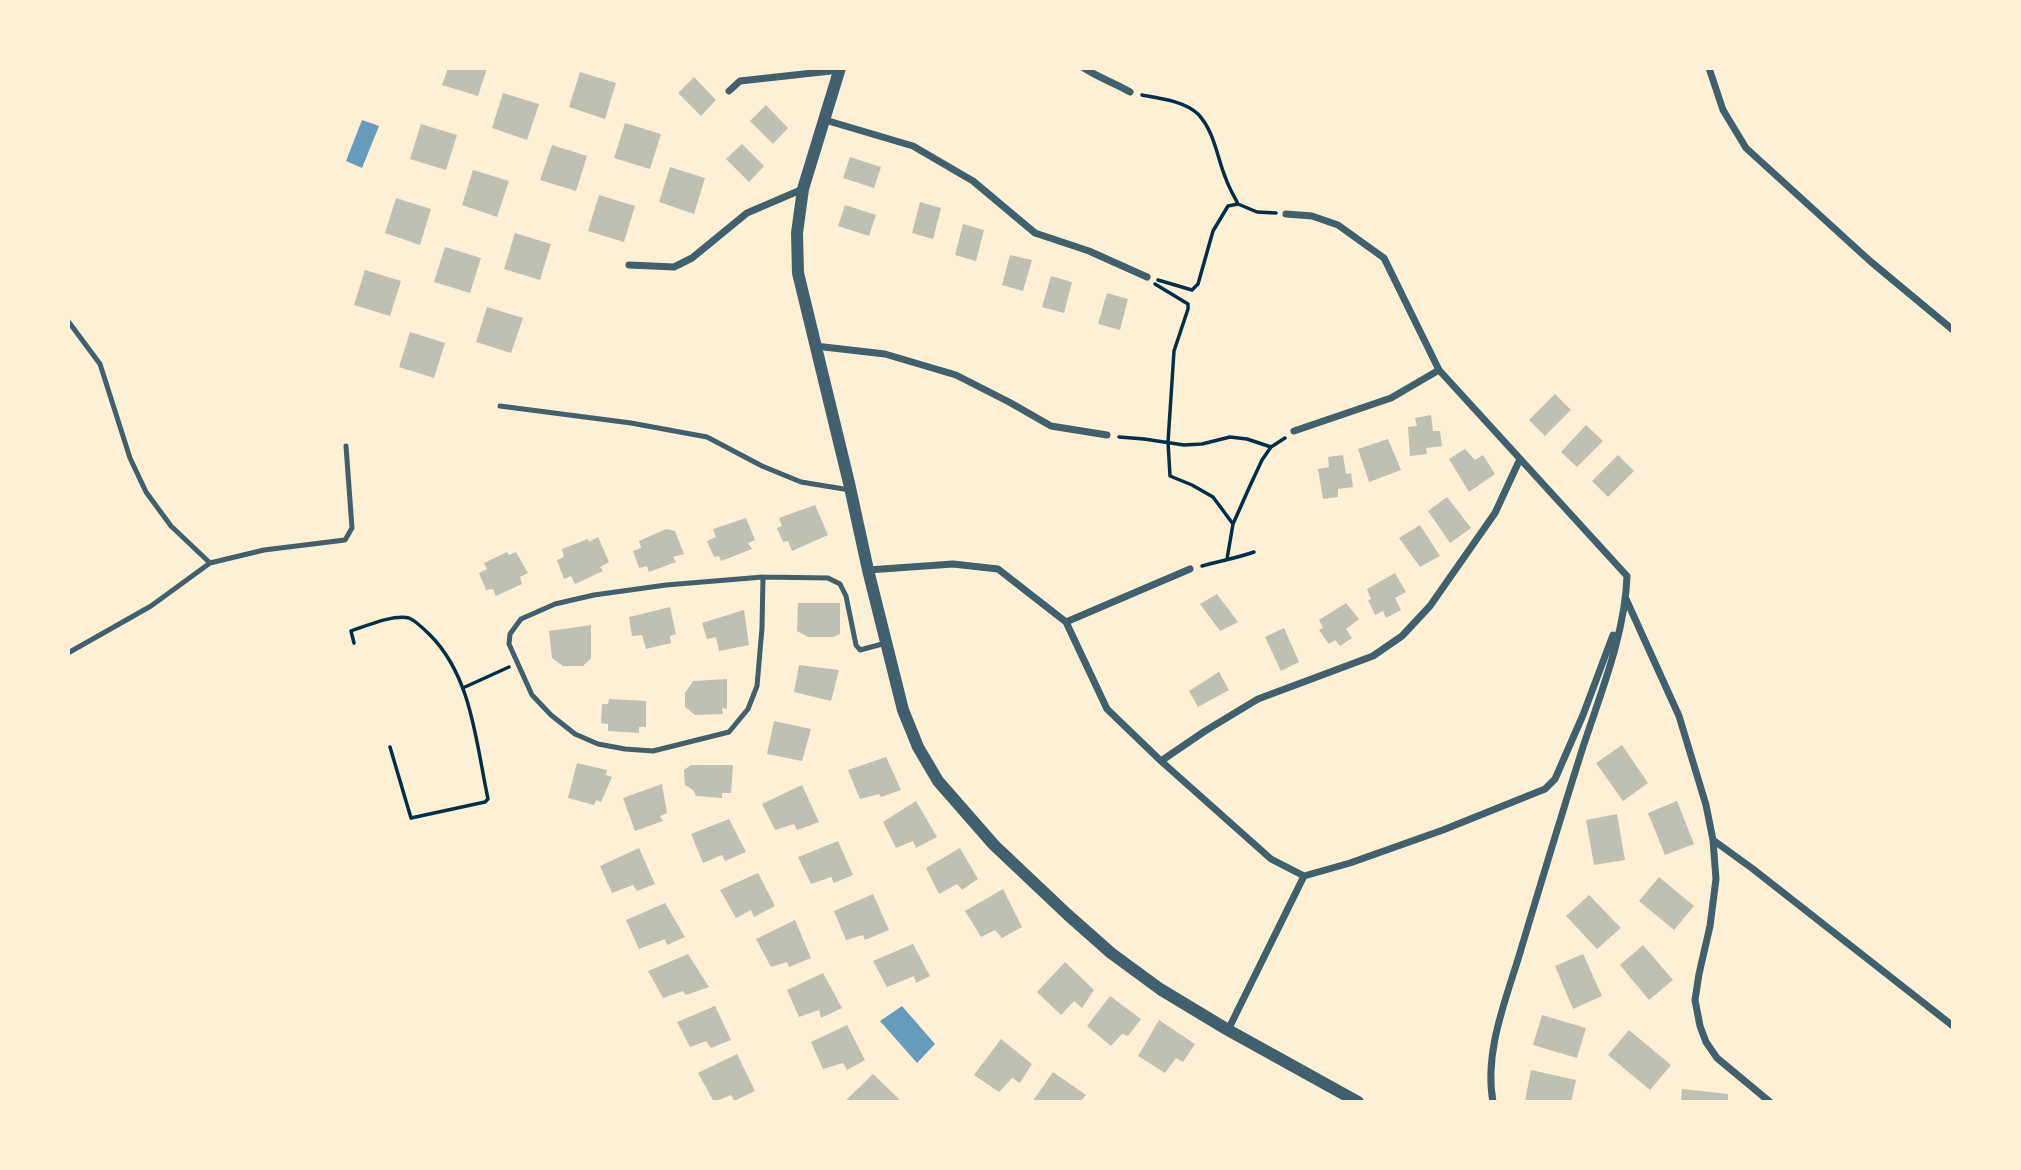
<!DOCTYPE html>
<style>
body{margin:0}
#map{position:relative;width:2021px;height:1170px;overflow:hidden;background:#fdf0d5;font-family:Cabin,sans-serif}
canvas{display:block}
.frame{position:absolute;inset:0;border:70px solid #fdf0d5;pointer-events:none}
</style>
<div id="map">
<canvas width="2021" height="1170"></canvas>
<div class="frame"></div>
</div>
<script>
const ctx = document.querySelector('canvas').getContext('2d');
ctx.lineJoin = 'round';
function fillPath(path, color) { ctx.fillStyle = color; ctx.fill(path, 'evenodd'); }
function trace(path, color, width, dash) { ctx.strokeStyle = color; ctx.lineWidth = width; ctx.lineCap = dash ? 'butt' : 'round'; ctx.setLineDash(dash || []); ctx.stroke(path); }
const water = new Path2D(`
 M362,120L379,126L362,168L346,161Z
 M902,1006L935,1044L917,1063L880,1021Z`);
const building = new Path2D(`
 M448,68H487L478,96L442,85Z
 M580,72L616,83L605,119L569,107Z
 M694,77L716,100L701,116L678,93Z
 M503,93L539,104L527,140L492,128Z
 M766,105L788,128L773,144L750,121Z
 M625,123L661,134L650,169L614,158Z
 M421,124L457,135L446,170L410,159Z
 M742,144L764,166L749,182L726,159Z
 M552,145L587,156L576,191L540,180Z
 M850,157L881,167L874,188L843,178Z
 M670,167L705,178L694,214L659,202Z
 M473,170L509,181L497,217L462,205Z
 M599,195L635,206L624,242L588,231Z
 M396,198L431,209L420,245L385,233Z
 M920,202L941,208L933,239L912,233Z
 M845,205L876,215L869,236L838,226Z
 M963,224L984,230L976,261L955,255Z
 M515,233L551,244L540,280L504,269Z
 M445,247L481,258L470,293L434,282Z
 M1010,255L1032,260L1023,291L1002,285Z
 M365,270L401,281L390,316L354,305Z
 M1051,276L1072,282L1064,313L1042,307Z
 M1107,293L1128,299L1120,330L1098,324Z
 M487,307L523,318L511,353L476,342Z
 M410,332L445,343L434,378L399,367Z
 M1555,394L1571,410L1545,436L1529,420Z
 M1431,415L1433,431H1440L1442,446L1426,448L1427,454L1410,456L1408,427L1417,426L1415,418Z
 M1586,425L1603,441L1577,467L1561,452Z
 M1388,439L1401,470L1369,482L1358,449Z
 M1465,449L1475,460L1483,455L1495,474L1469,492L1449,459Z
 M1343,455L1346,474L1351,473L1353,487L1338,489V497L1323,499L1318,469L1329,467L1328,457Z
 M1618,455L1634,471L1608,497L1592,481Z
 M1447,497L1471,528L1450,543L1428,511Z
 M815,505L828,535L792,551L788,541L783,542L777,528L782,526L779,518Z
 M746,518L755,540L748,543L752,549L721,561L719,556L714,557L707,541L716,537L713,529Z
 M1420,525L1440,556L1420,567L1399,538Z
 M666,529L675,531L684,554L673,557L676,562L649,572L647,566L639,568L633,551L641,548L639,541Z
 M598,537L609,562L600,567L603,571L575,584L571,576L564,579L557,560L564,557L562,549L588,539L589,542Z
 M507,552L509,555L516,552L528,573L520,577L522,584L496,596L493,589L486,590L479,573L487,569L484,563Z
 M1395,573L1406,592L1395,598L1401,610L1386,618L1383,611L1375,615L1368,600L1371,599L1367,589Z
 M1217,594L1238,622L1220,631L1200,604Z
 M798,603H840V634L833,637H808L797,631Z
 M1346,603L1359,619L1346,629L1352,638L1340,646L1335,640L1329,644L1319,630L1323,628L1319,620Z
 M670,607L676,634L670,636L671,643L646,649L642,635L632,636L629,617Z
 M744,610L749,645L719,651L716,637L707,639L702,623Z
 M591,625V658L583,666H563L552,658L549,631Z
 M1284,628L1299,662L1281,671L1265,637Z
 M799,665L839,670L831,701L794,692Z
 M1219,672L1229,690L1198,707L1189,691Z
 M727,679V709L722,708L723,714L695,715L685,707V693L693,681Z
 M609,699L646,701V727H639V733L608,731V724L601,723L602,704H608Z
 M774,721L811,729L802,761L767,754Z
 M1622,745L1648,783L1623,801L1596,763Z
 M886,757L901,790L881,797L879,794L860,799L848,770Z
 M577,763L607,770L606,775L612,777L601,802L596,800L594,805L568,798Z
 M691,765H733L731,793H722V798L696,796L693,790L685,785L684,770Z
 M662,784L667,813L660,816L663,821L635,831L623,798Z
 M802,785L819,822L797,830L794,824L775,830L762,804Z
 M916,801L937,837L916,848L913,841L896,848L883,822Z
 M1677,801L1694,844L1665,855L1648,813Z
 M1617,814L1625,860L1594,865L1586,820Z
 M729,819L746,852L725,861L722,855L703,863L691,834Z
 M838,841L853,875L834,883L831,877L811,884L798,857Z
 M639,848L655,884L637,891L633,885L612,893L600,866Z
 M960,848L978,879L962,890L957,884L939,894L926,868Z
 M758,873L775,906L754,917L751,910L736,918L720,890Z
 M1659,877L1694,906L1674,930L1639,901Z
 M1003,889L1022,927L1002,938L995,930L981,937L965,911Z
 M873,894L889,930L865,940L863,935L846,940L834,911Z
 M1589,895L1621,928L1597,949L1566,916Z
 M665,903L685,937L667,945L665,939L639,949L626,920Z
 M795,920L811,958L789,967L787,962L771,967L756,939Z
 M913,944L930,976L916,983L914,976L887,987L873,961Z
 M1643,945L1673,980L1649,1000L1620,965Z
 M688,954L709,987L686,995L683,991L663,998L648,971Z
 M1583,954L1602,996L1573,1009L1555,966Z
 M1065,962L1094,990L1082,1008L1074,1001L1061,1015L1037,992Z
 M823,973L842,1008L821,1018L819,1010L799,1017L787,990Z
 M1110,996L1141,1019L1128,1036L1122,1034L1111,1046L1087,1026Z
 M715,1006L731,1040L711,1048L706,1041L690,1047L677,1022Z
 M1542,1015L1586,1028L1577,1058L1533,1045Z
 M1159,1020L1195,1044L1183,1062L1176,1058L1165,1073L1138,1056Z
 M847,1025L865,1060L847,1070L843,1063L823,1069L811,1042Z
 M1629,1030L1671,1065L1650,1090L1608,1055Z
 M1001,1039L1032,1064L1020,1083L1012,1078L999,1092L974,1075Z
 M737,1054L755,1091L734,1101L731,1095L714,1102L698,1073Z
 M1531,1070L1576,1080L1571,1102L1525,1101Z
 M1053,1072L1086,1095L1080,1102H1032Z
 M873,1074L902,1102H844Z
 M1682,1089L1728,1094V1102H1681Z`);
const path = new Path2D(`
 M1142,95C1159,98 1184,101 1198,114C1215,132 1217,158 1226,179C1229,188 1234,196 1238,204
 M1158,280L1192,290L1198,284L1213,231L1228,206L1238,204L1257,212L1276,213
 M1155,284L1188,304V309L1174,351L1168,442L1170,476L1192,485L1213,497L1233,524
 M1119,437L1144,439L1184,445L1202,444L1230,437L1247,439L1271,447
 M1227,559L1233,524L1249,488L1262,460L1271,447L1285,438
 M1202,566C1220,561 1237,558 1254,552
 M354,643L351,631C366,626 394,614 409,618C416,621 424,629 430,635C472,677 476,743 488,799L485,802L411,818L390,747
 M465,687L509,667`);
const service = new Path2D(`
 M68,321L100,364L130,458L146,492L171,526L210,563
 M500,406L631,423L707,437L762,466L801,482L850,490
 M763,577L762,628L757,686L748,709L729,732L653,751L625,749L598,744L575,734L551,715L532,695L509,644L510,634L521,619L555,604L594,595L666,585L763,577L828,578L840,584L846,596L856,645L860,650L886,643
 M68,653L151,606L210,563L264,550L345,540L352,528L346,446`);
const minor = new Path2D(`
 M1084,68C1099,78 1115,83 1130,92
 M1709,68L1723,110L1746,148L1870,261L1953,330
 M729,91L740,81L840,70
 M825,120L913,146L973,181L1035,233L1089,251L1147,277
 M1286,214L1312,216L1338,225L1384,258L1439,370L1627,576C1625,634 1601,692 1583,747C1561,816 1540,886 1519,956C1505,1002 1484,1053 1493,1102
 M629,265L674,267L692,258L747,213L803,189
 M815,346L885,354L956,375L1009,402L1051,426L1107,435
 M1294,431L1391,398L1439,370
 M868,570L953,564L998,569L1066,622L1107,709L1161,761L1271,859L1304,876
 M1626,599L1679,716L1706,805L1713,840L1716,879L1710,926L1699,974L1695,1000L1700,1026L1706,1042L1717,1058L1770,1102
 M1066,622L1190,569
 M1161,761L1205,731L1258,699L1373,656L1402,636L1430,606L1495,513L1520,459
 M1713,840L1753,869L1953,1026
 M1228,1030L1304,876L1350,863L1443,830L1545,789L1555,779L1583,715L1613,635`);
const tertiary = new Path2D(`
 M840,68L803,189L797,233L798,273L849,483L868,570L903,710L918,747L938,781L994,845L1068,915L1111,953L1160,989L1228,1030L1358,1102`);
fillPath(water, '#669bbc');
fillPath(building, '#bec0b2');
trace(path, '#003049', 3.5);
trace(service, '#3f606c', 5);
trace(minor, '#3f606c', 7);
trace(tertiary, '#3f606c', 12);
</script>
